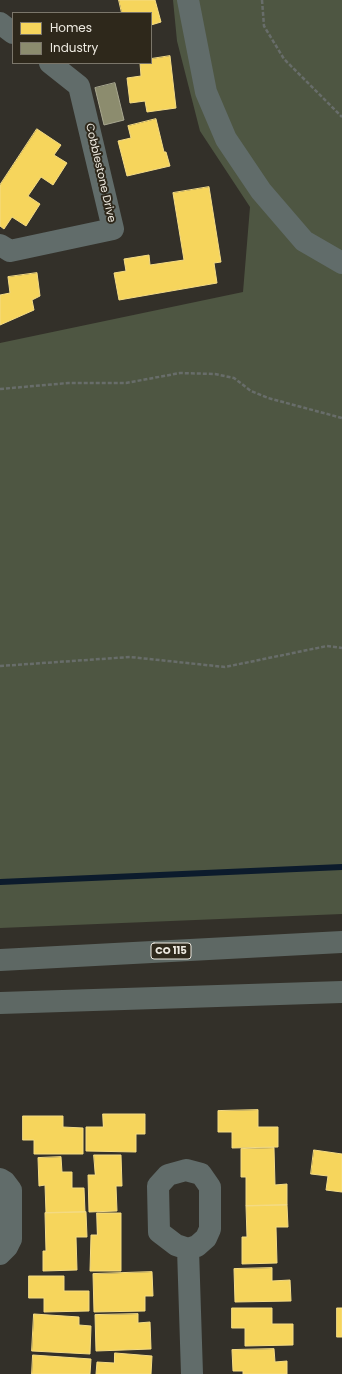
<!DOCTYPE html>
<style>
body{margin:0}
#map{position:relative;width:342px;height:1374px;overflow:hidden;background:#333029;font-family:Poppins,sans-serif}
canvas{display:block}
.legend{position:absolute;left:12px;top:12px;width:140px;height:52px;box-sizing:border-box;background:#2e281b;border:1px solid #7b766a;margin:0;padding:5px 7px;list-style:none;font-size:12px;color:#eeeae1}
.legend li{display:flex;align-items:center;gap:8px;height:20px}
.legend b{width:20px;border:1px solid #7b766a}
</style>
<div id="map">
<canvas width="342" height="1374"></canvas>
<ul class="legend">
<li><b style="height:11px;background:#f6d55c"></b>Homes</li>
<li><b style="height:11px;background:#8c8c6e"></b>Industry</li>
</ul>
</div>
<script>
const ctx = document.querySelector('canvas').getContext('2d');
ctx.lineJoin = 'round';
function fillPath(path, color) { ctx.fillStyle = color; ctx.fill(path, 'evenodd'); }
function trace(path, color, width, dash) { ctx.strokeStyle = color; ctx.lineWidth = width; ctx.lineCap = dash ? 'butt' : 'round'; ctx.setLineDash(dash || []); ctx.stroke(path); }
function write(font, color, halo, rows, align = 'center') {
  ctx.font = font + ' Poppins,sans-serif'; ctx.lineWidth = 4; ctx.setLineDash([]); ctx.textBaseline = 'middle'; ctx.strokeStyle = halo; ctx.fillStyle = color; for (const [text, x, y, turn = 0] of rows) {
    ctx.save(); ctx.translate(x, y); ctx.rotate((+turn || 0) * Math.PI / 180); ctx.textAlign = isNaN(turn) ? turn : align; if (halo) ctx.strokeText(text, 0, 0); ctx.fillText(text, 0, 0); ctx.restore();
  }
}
const green = new Path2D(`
 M173,0H342V914L0,928V343L243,292L250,207L200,131L177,41Z`);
const homes = new Path2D(`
 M119,0H155L161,22L151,25V13H122Z
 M170,56L176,108L147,112L145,101L130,103L127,78L141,76L140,63H151V59Z
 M156,119L164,152H166L170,166L127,176L118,141L131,138L128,126Z
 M37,129L61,145L54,155L67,163L53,185L41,177L28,196L40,204L26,226L12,217L4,229L0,226V185Z
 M209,187L221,262L214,263L217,283L119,300L114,273L126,271L124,259L149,255L150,265L184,260L173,193Z
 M37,273L40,296L32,300L34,310L0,325V295L10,293L8,277Z
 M258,1110V1127H278V1147L232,1148V1132H218V1111Z
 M103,1114H145V1134H136V1152L86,1151V1127H103Z
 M23,1116H63V1127L83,1128V1154H34V1140H23Z
 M274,1148L275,1185L287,1184V1205L246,1206V1177H241V1149Z
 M314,1150L342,1154V1192L326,1190L328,1176L311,1174Z
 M94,1155H121L122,1186H116L117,1211L89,1212L88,1175H95Z
 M61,1157L62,1172H72V1188H84L85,1212L46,1213L45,1185L39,1186L38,1158Z
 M287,1205L288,1227H276L277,1263L242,1264V1237H247L246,1206Z
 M86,1212L87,1237H76L77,1270L43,1271V1251H46L45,1213Z
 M97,1213H121V1271H90L91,1235H97Z
 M272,1268V1281L290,1280L291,1301L235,1302L234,1269Z
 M152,1272L153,1296H145V1311L94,1312L93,1274Z
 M29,1276H64V1291H89V1311L44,1312V1298H29Z
 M232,1308H272V1324H293V1345L245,1346V1328H232Z
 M337,1308H342V1337H337Z
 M34,1314L79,1317V1325L91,1326L90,1354L32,1351Z
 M138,1314V1323L150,1322L151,1349L96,1351L95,1315Z
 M274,1349L275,1362L287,1361V1374H243V1371H233L232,1350Z
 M115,1353L152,1356L151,1374H96L97,1362L114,1363Z
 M33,1355L91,1359L90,1374H32Z`);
const industry = new Path2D(`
 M115,83L124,120L104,125L95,88Z`);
const stream = new Path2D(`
 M0,882L342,867`);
const path = new Path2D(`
 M262,0L264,26L284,59L342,117
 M0,389L68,383H126L180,373L215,374L234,378L251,391L268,398L342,418
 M0,666L130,657L225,667L327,646L342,648`);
const minor = new Path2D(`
 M188,0L206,92L226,139L261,191L304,241L342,263
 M0,23L13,33
 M0,245L10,251L113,229L79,86L50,63
 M186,1170L201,1174L210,1187V1229L206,1238L197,1246L188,1249L176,1245L159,1232L158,1186L168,1175Z
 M0,1179L5,1182L11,1190V1239L7,1247L0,1254
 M188,1249L192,1374`);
const highway = new Path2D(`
 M0,960L342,942
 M0,1003L342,992`);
const shields = [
 [171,951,40]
];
const shieldNames = [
 ["CO 115",171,951]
];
const streetNames = [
 ["Cobblestone Drive",100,173,77]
];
fillPath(green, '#4e5642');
fillPath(homes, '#f6d55c');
trace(homes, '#f4db84', 1);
fillPath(industry, '#8c8c6e');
trace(industry, '#a9a890', 1);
trace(stream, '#0c1b2c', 6);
trace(path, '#686d6a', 2.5, [4, 2]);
trace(minor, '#616c6a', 22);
trace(highway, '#5e6864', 22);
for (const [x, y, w] of shields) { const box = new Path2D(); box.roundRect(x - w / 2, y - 8, w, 16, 3); ctx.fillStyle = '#2e281b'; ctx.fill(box); trace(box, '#eeeae1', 1); }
write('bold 10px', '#eeeae1', null, shieldNames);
write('11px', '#eeeae1', '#2e281b', streetNames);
</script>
